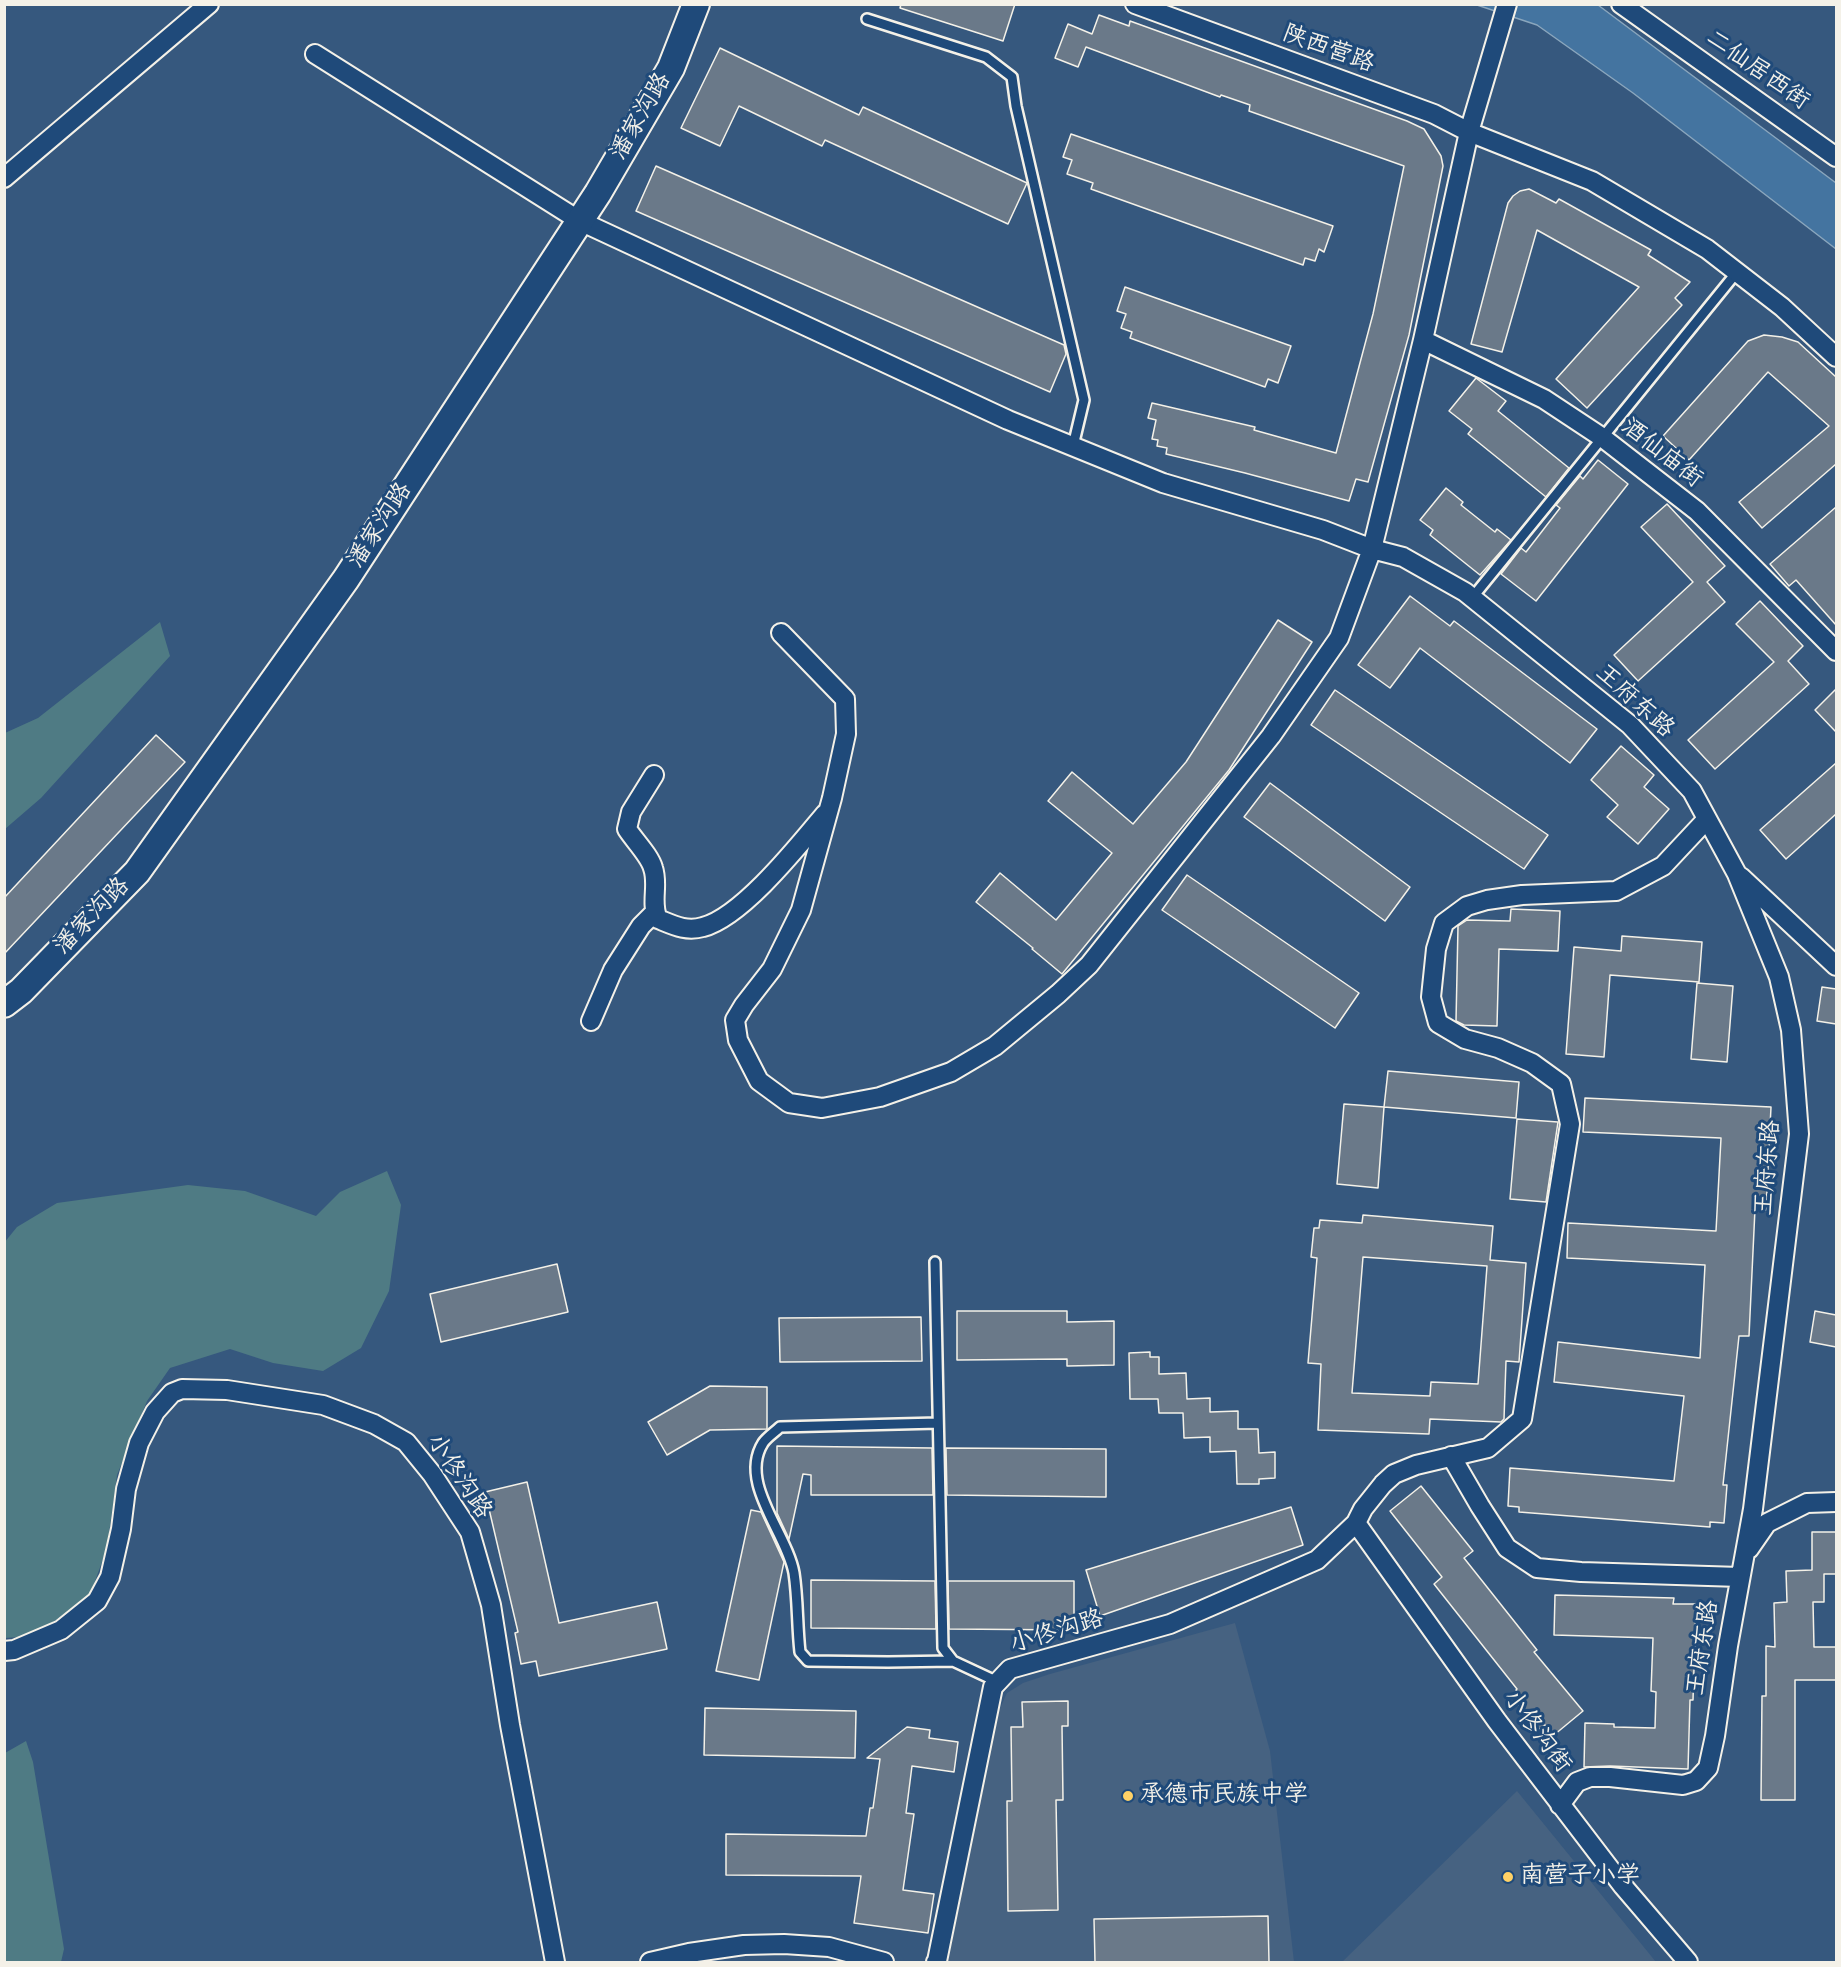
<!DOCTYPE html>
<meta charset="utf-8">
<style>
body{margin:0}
#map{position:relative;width:1841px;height:1967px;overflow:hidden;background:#36587e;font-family:Mynerve,sans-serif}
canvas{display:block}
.frame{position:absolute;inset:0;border:6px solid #f4f1e8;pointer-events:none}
</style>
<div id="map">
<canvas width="1841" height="1967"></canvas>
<div class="frame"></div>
</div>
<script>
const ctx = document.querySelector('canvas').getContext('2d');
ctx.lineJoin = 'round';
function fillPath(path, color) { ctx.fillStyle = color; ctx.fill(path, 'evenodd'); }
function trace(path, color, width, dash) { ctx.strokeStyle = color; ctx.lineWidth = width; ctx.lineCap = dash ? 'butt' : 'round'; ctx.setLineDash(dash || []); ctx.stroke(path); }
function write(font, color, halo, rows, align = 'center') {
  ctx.font = font + ' Mynerve,"LXGW WenKai TC",sans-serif'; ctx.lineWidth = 6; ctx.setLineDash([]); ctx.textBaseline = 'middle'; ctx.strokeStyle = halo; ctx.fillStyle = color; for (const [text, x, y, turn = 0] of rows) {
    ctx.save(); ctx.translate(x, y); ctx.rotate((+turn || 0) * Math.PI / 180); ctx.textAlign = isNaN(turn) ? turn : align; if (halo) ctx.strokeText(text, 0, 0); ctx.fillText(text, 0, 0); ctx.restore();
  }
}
const built = new Path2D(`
 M1235,1623L1270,1751L1294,1962H948L996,1717L1007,1693L1023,1683L1050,1674Z
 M1517,1791L1656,1962H1342Z`);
const green = new Path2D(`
 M160,622L170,656L41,798L5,829V733L38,718Z
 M387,1171L401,1205L389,1291L361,1348L323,1371L273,1363L230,1349L170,1368L147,1401L117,1475L107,1548L90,1595L34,1636L5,1638L4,1243L17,1227L57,1203L188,1185L245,1191L316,1216L340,1192Z
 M26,1741L33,1762L64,1949L61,1962H5V1753Z`);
const water = new Path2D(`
 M1477,5H1598L1836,183V249L1633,93L1537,25Z`);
const building = new Path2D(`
 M901,4H1015L1003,41L900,8Z
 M1099,15L1129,26L1130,21L1407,121L1424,129L1441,156L1443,166L1409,335L1368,482L1356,479L1349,501L1245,473L1166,454L1167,448L1157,446L1158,440L1152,439L1156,420L1148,418L1152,403L1255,427L1254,430L1336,453L1373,314L1404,166L1249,111L1250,105L1221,95L1220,97L1086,47L1078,67L1055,58L1068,24L1092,34Z
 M720,48L859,115L863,107L1027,183L1008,224L825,140L822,146L739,106L720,146L681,128Z
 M1071,134L1333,226L1324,252L1319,249L1315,261L1305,258L1303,265L1091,189L1093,183L1067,174L1072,160L1063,157Z
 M656,166L1064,345L1066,354L1050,392L636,211Z
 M1529,189L1556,203L1559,199L1651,250L1648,255L1690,282L1675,298L1682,305L1587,408L1556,379L1639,287L1537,230L1502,352L1471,344L1508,203L1513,196L1520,191Z
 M1125,287L1291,346L1278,383L1268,379L1265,387L1130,338L1132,332L1121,328L1126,314L1117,311Z
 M1764,335L1782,337L1798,342L1836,377V464L1762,528L1739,502L1829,426L1768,372L1689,460L1663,436L1748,341Z
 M1476,378L1506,401L1498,411L1569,468L1546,497L1468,434L1472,429L1449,411Z
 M1598,460L1628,484L1536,601L1501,574L1521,548L1526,552L1560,508L1556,505L1580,476L1583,479Z
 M1446,488L1463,502L1461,505L1495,532L1497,529L1511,540L1480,575L1430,535L1433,530L1420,520Z
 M1667,504L1725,566L1707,582L1725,602L1638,681L1614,655L1693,582L1641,527Z
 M1836,507V625L1796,580L1789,586L1770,564Z
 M1410,596L1450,626L1454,621L1597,729L1570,763L1420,648L1390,688L1358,665Z
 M1760,601L1803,646L1788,661L1809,684L1715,769L1688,740L1774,662L1736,624Z
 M1278,620L1312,642L1229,770L1062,974L1032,949L1033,948L976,902L1000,873L1056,920L1112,853L1048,801L1072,772L1133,824L1186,762Z
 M1836,689V732L1815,710Z
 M1335,690L1548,835L1524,869L1311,725Z
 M156,735L185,762L4,954V898Z
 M1621,746L1654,775L1644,787L1669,809L1638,844L1607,817L1618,805L1591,780Z
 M1836,763V814L1786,859L1760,830Z
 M1270,783L1410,887L1385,921L1244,817Z
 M1187,875L1359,993L1335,1028L1162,910Z
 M1511,909L1560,911L1558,951L1499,949L1497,1026L1464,1025L1456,1021L1458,926L1467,920L1510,921Z
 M1622,936L1702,942L1699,982L1610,975L1604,1057L1566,1054L1574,947L1621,951Z
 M1697,983L1733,986L1727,1062L1691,1059Z
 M1822,987L1836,989V1024L1817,1021Z
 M1388,1071L1519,1082L1516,1118L1384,1107Z
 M1585,1098L1771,1107L1766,1210L1755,1209L1749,1336H1739L1723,1485H1727L1724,1523L1710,1522V1527L1519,1512V1507L1508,1506L1510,1468L1674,1481L1684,1396L1554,1382L1558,1342L1700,1358L1705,1265L1567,1258L1568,1223L1716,1231L1721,1138L1583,1132Z
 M1344,1104L1384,1107L1378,1188L1337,1184Z
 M1517,1119L1558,1122L1546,1202L1510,1199Z
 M1363,1215L1493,1226L1490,1260L1526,1263L1519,1362L1506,1361L1504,1419L1501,1422L1430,1419L1429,1434L1318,1430L1321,1364L1308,1363L1317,1258L1311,1257L1314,1228H1319L1320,1220L1362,1223ZM1363,1257L1487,1266L1478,1384L1431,1382L1430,1396L1352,1393Z
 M557,1264L568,1312L441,1342L430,1294Z
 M957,1311H1067V1322L1114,1321V1365L1067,1366V1359L957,1360Z
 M1815,1311L1836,1315V1347L1810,1342Z
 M921,1317L922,1361L780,1362L779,1318Z
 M1150,1352V1357H1159V1374L1186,1373L1187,1399L1210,1398V1412L1238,1411V1429H1258L1259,1453L1275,1452V1478L1259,1479V1484H1237L1236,1451L1210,1452V1437L1184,1438L1183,1413H1159L1158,1399H1130L1129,1353Z
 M710,1386L767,1387V1429L710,1430L667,1455L648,1422Z
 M777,1446L932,1448L933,1495H811V1475L803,1474L789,1539L777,1513Z
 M946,1448L1106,1449V1497L947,1495Z
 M527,1482L559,1623L657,1602L667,1649L539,1676L536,1661L521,1664L515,1633L518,1632L485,1492Z
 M1421,1486L1473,1551L1464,1558L1537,1650L1534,1652L1583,1711L1554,1735L1545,1725L1539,1729L1518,1704L1524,1699L1516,1690L1517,1689L1434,1584L1442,1577L1390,1511Z
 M1291,1507L1303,1545L1100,1616L1086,1570Z
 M751,1510L761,1512L784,1562L759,1680L716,1671Z
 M1812,1532H1836V1574H1824V1602H1813L1814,1647H1836V1680H1795V1800H1761L1762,1696H1766V1646L1775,1647L1774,1603L1787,1602L1786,1571L1812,1570Z
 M811,1580L935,1581L936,1629L811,1628Z
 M948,1581H1074V1630L949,1629Z
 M1555,1595L1674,1598L1673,1604H1696L1693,1700H1690L1688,1769L1610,1766L1584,1767L1585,1723L1614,1724V1727L1655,1728L1656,1692L1651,1691L1653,1638L1554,1635Z
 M1068,1701V1726H1062L1063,1800H1056L1058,1910L1008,1911L1007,1801H1012L1011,1727H1023L1022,1702Z
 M705,1708L856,1711L855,1758L704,1755Z
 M907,1727L930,1730L929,1738L958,1742L954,1772L912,1766L906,1813L914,1814L903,1890L934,1894L928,1933L854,1923L861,1876L726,1875V1834L866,1836L870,1808H873L880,1759L867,1758Z
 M1268,1916L1269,1962H1095L1094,1919Z`);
const lane = new Path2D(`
 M867,19L986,57L1012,77L1016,106L1084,400L1073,446
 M1472,598L1737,272
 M935,1262L943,1648L953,1661L998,1682
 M938,1423L780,1427C775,1432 767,1437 763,1443C738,1483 787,1533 794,1573C798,1599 797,1626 800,1652L808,1661L888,1662L953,1661`);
const street = new Path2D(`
 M1135,4L1434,114L1469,132L1592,181L1707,249L1782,307L1836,357
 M1621,4L1836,157
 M315,54L580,221L1008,420L1163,483L1323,530L1372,549L1403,557L1465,592L1630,725L1692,791L1737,874L1779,977L1791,1030L1799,1134L1753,1509L1728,1646L1715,1736L1708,1768L1696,1781L1683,1785L1610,1777H1590L1577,1782L1560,1805
 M4,178L209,4
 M1423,340L1544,399L1603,438L1697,511L1836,651
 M781,633L845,699L846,734L832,798L801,910L772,969L744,1005L735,1020L738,1040L759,1081L789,1103L822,1108L880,1097L951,1072L995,1046L1058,994L1089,965L1271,736L1339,638L1372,549L1423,340L1469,132L1507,4
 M654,775L631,812L627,829C634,840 650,856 653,868C659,885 650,903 658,919C673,925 686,932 703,927C742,917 799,845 825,814
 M1741,877L1836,966
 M591,1021L613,970L641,926L655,912
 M1451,1456L1480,1506L1507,1548L1537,1568L1581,1572L1740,1577
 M1356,1523L1497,1721L1623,1886L1688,1962
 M1749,1549L1767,1523L1807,1503L1836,1502
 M4,1651L14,1650L61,1630L97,1601L110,1577L121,1529L126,1489L139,1443L155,1412L172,1393L182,1389L227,1390L323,1405L374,1424L406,1442L432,1474L470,1532L491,1605L510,1725L555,1962
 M650,1962L689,1953L744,1945L784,1944L829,1947L884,1962
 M936,1962L937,1961L993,1687L1010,1669L1170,1624L1317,1560L1356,1523L1363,1509L1383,1484L1394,1474L1416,1465L1488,1448L1522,1419L1570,1124L1561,1084L1532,1063L1498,1048L1465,1039L1438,1023L1431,997L1436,949L1444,923L1467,906L1487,900L1522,895L1616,891L1663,866L1707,819`);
const secondary = new Path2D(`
 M4,1004L21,991L137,872L346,579L598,193L671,68L696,4`);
const markers = [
 [1128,1796,6,"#ffd166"],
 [1508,1877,6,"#ffd166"]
];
const streetNames = [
 ["陕西营路",1328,50,20],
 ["二仙居西街",1757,71,35],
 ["潘家沟路",642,117,-60],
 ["酒仙庙街",1661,454,38],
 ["潘家沟路",381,526,-57],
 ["王府东路",1634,702,42],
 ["潘家沟路",93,917,-46],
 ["王府东路",1769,1168,-85],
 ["小佟沟路",458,1477,56],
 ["小佟沟路",1057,1633,-17],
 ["王府东路",1704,1648,-81],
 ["小佟沟街",1536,1732,53]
];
const poiNames = [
 ["承德市民族中学",1140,1796],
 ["南营子小学",1520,1877]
];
fillPath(built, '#466281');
fillPath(green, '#4f7b84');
fillPath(water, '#4474a0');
trace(water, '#8aa6bd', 1.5);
fillPath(building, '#6a7989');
trace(building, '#f4f1e8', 1.5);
trace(lane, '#f4f1e8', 14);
trace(street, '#f4f1e8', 22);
trace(secondary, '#f4f1e8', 30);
trace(lane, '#1f4a7a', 9);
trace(street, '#1f4a7a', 18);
trace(secondary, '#1f4a7a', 26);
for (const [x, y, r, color] of markers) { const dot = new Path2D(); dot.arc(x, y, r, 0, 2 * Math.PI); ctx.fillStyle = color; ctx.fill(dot); trace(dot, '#1f4a7a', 2); }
write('24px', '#f4f1e8', '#1f4a7a', streetNames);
write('24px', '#f4f1e8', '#1f4a7a', poiNames, 'left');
</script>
